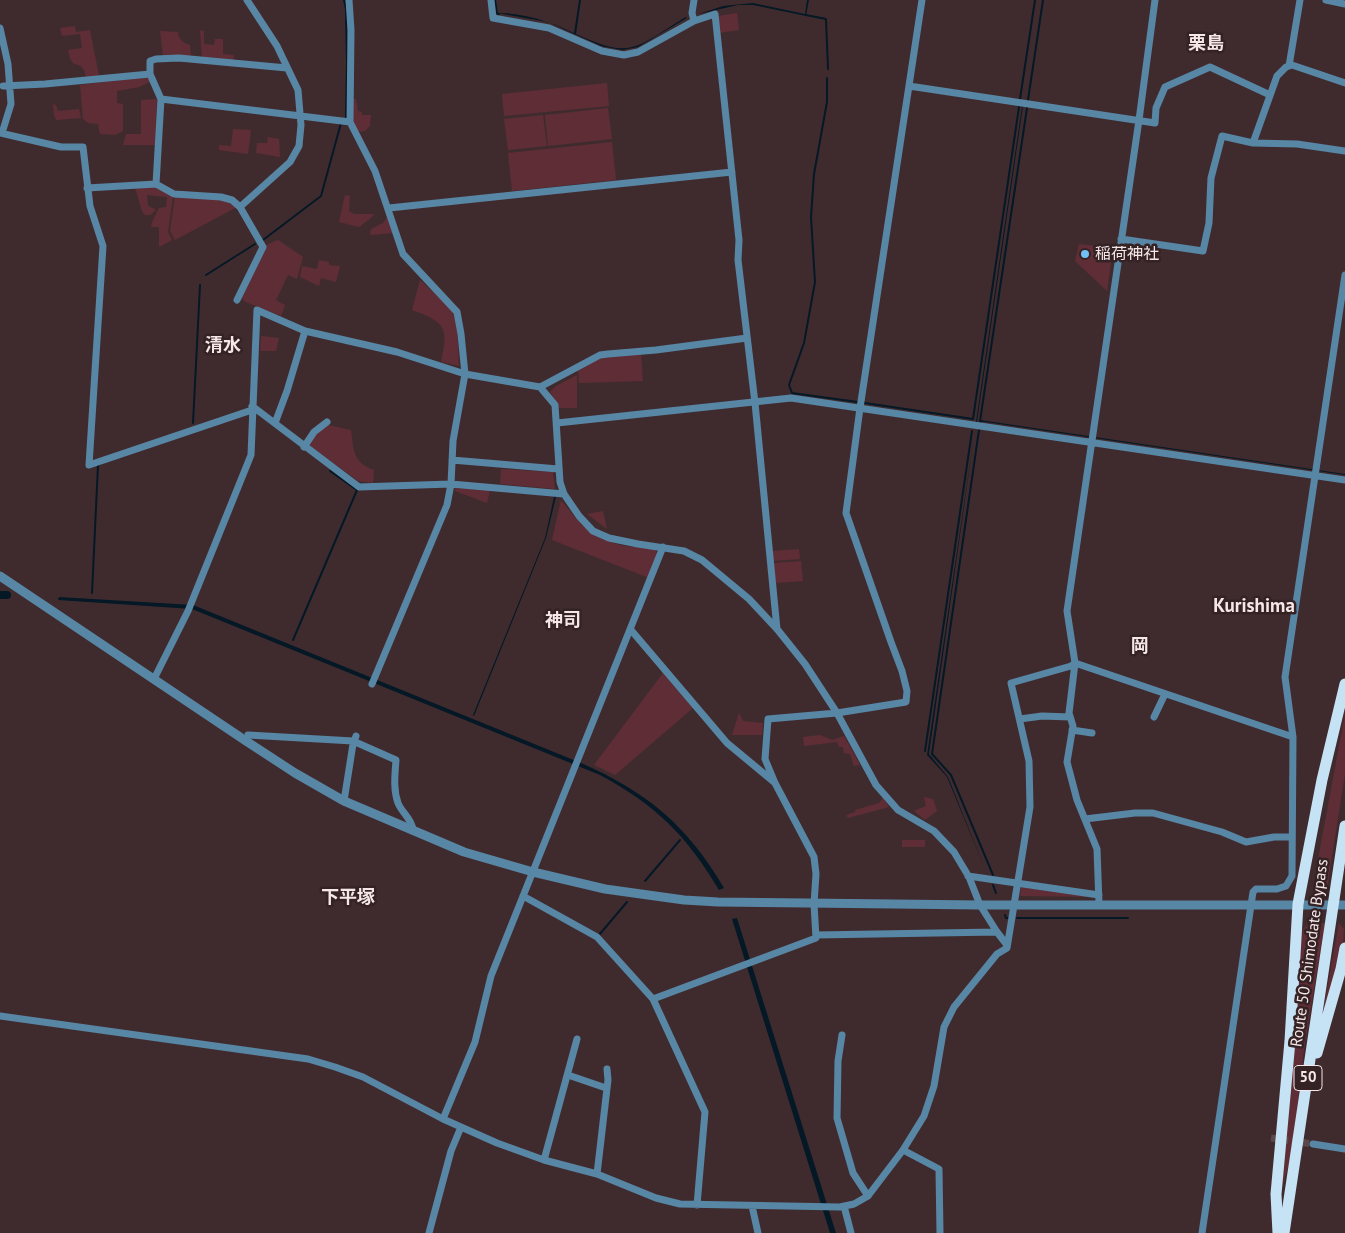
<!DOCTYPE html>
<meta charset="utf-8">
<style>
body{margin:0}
canvas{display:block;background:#3f2b2e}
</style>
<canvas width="1345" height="1233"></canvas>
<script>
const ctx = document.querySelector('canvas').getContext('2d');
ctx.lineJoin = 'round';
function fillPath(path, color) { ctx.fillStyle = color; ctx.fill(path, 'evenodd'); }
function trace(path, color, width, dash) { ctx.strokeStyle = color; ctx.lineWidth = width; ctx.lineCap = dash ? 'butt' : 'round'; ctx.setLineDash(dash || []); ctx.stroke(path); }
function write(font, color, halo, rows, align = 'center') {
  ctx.font = font + ' "PT Sans","Noto Sans JP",sans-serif'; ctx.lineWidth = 5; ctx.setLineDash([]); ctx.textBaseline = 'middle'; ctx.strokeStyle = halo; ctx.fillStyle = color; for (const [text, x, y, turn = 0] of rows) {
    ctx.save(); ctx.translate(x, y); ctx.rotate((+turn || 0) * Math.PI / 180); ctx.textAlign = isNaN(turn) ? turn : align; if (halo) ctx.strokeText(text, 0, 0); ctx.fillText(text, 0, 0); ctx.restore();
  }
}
const green = new Path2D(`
 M737,13L739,30L719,33L718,16Z
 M75,26L76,32L90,30L99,76L86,77C84,69 83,65 74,64L70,59L68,50L82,48L80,34L62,36L60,28Z
 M200,30L204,31V44L214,45L215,39H223V54L234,55L233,61L202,58Z
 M160,31L178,32C179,40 183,43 190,45L191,56H163Z
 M148,76L150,82L139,87L117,91V103L123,104V131L115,135L100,134L98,124L88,123L83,119L80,85Z
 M607,83L609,106L504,116L502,94Z
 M157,99L155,145H123L126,134H141V100Z
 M352,99H356L358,111L362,112V115H371L370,126L365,131L358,132L352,122Z
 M53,104L56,105L58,111L79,109L81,118L56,120L54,115Z
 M608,108L612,139L548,146L545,115Z
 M543,115L547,146L508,150L504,119Z
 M233,129L251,130L248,154L219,150V145L231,146Z
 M268,137L279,139L280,157L256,153L257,143H267Z
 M612,142L616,180L512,191L508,153Z
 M154,186L173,196L168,232L172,240L159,247V227H151L153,220L159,208L166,207L167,197L147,195L148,206L155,209V211L150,215H145L142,211L135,188Z
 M345,195L350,196L349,211L354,214H374L372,217L359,227L339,222Z
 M175,196C194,197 222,193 237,207L175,240L170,231Z
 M387,217L393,233L370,235L371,229L383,223Z
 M278,240L303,257L297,279L288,275L276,300L285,305L281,316L246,302L241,298L264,252V246Z
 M1079,244L1113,248L1107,291L1075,261Z
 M319,260L329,262V265L340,266L336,282L321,278L319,286L300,277L302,266L317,269Z
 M420,280C428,288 446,302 452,311C459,323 458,352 459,366L441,362C449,327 445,322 412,310Z
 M261,336L279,338L276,351H260Z
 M641,354L643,381L579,383L578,370L600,358Z
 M577,375V408H559L550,392L556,386Z
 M328,425L351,430C354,450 352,462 374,470L373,483L358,481L309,445L317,433Z
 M501,469L553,472L555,489L500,484Z
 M455,488L490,490L487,503L455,491Z
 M561,500C583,527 590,538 625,546C635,548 646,546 656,550L657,556L649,578L552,540Z
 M603,511L607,529L587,514Z
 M799,549L800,559L773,561L772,551Z
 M801,561L803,581L775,583L774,563Z
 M663,673L693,708L615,775L594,765Z
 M739,713L743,721L763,723L762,735H732Z
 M1345,714V774L1327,888L1322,887L1316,883L1315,875Z
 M820,735L832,740L844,736L860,765L854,766L850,754L844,753L843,747H839L837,742L804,746L803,737Z
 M924,797L933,799L937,811L925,820L914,811L926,806Z
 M883,798L889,807L848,818L846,815L855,812V810L879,803Z
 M902,840H925V847H902Z
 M1021,887L1093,897L1020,896Z
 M1325,923L1304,1049L1292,1154L1280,1195L1301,934C1305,922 1314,924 1325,923Z
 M1339,923L1344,929C1343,962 1330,996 1320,1028Z`);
const water = new Path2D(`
 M579,0H581L576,34C593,41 613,52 632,47C647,44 671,25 686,17L687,18L638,47L622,50L601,46L548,22L497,13C524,13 549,21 574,33Z
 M807,0H809L806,16L753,5H738L699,14L723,6L753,3L805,14Z
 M1022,106H1023L977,422H976Z
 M980,420L1345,474V475L979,421Z
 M975,429L929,754L948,777L988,876L947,777L927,755Z
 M554,497H556L546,538L474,716L473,715L545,538Z
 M59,597L193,605L581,763C647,792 687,825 724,888L719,890C686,835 657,806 600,775L192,609L58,600Z
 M737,918L836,1233H830L732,919Z`);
const stream = new Path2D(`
 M344,0L346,9L347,64L346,117
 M495,0L497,13L499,14
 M806,15L826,19L828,69
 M827,78V102L814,174L811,217L815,282L804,343L789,385L792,393L858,402
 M1020,99L1035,0
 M1028,100L1043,0
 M263,240L321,196L341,123
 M206,275L255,244
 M865,403L973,419L1019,107
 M982,421H980L1027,108
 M193,423L200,285
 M979,430L932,754L951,775L993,875
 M92,593L98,465L100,464
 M293,640L357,490L330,471
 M925,751L972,431
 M645,881L680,840
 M993,885L996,893
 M1005,915L1006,918H1009
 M1017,918H1128
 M599,935L627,902`);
const canal = new Path2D(`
 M0,595H7`);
const minorTunnel = new Path2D(`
 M1271,1138L1313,1144`);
const minor = new Path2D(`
 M349,0L351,30L350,122L375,171L403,254L457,312L461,334L465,374L453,441L451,484L447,505L372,684
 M491,0L493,18L549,28L602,51L624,55L638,52L694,21L715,14L739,240L738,260L755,403L777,629
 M1326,0L1345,4
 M694,21L692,13L694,0
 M0,28L8,64L11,104L2,133
 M1289,66L1300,0
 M3,86L45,84L150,74
 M909,86L1155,123L1156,108L1165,87L1210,67L1270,95
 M161,99L350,122
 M0,133L61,147H83L90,206L103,246L89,465L252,410
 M1253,143L1277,76L1286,67L1292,65L1345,83
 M156,184L161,99L150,74V61L156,59L179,58L287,68
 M87,188L156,184L174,194L221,197L232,200L240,207L263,247L237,300
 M240,207L290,162L299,146L301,125L298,90L277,46L247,0
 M389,208L732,172
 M1121,239L1203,251L1209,223L1211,178L1222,136L1253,143L1297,144L1345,151
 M540,387L600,355L608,354L656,350L747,338
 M252,406L359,487L451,484L564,494
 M275,423L287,391L305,331
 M557,423L791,398L1345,480
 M304,447L314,432L327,422
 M452,460L558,469
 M631,630L727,743L774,782
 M154,679L188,611L251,455L257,310L305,331L397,352L465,374L540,387L555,405L560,482L564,494L579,516L593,531L609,538L638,544L684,551L702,560L749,599L777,629L805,664L837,713L876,785L898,810L934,831L954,852L969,877L980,905L997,932L1007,945
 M1154,717L1165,694
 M1020,719L1042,716L1070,717
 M1072,730L1092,733
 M248,735L353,741L396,760C395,774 393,789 398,803C402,813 412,819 413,830
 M344,801L353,744L356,736
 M1085,819L1135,813H1153L1222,832L1246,842L1274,837H1292
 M968,876L1099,895
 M523,896L597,937L653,999L705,1112L697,1205
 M1099,904L1097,849L1077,800L1067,762L1073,726L1069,713L1075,663L1067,611L1139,120L1155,0
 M816,935L997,932
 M653,999L816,938L814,904L816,874L814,857L775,783L765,759L768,719L837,713L906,702L907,691L902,671L891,642L846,513L860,408L922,0
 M0,1016L308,1059L335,1067L363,1077L443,1119L497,1143L544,1160L597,1174L656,1198L680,1204L840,1207L854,1204L868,1196L903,1150L924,1116L934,1086L944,1027L954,1007L997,954L1007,948L1030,807L1029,761L1011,683L1071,666L1075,663L1293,737
 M842,1035L838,1061L837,1118L853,1173L868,1196
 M568,1075L606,1088
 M443,1119L475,1042L491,976L663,547
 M1313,1144L1345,1149
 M903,1150L939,1169L940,1233
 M544,1160L577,1039
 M597,1174L608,1080L607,1069
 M752,1206L758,1233
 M844,1206L851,1233
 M429,1233L451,1151L461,1127
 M1202,1233L1253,892L1256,889H1277L1286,886L1292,876L1293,737L1285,677L1345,275`);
const tertiary = new Path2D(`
 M0,576L246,741L295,773L344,801L464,852L533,872L605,889L684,900L718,902L980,905H1345`);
const trunk = new Path2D(`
 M1317,1053L1341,969L1345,948
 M1278,1233L1276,1194L1290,1041L1298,904L1322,780L1345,684
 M1284,1233L1345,826`);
const markers = [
 [1085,254,5,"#72c1f5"]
];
const shields = [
 [1308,1078,28]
];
const shieldNames = [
 ["50",1308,1078]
];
const poiNames = [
 ["稲荷神社",1095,254]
];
const streetNames = [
 ["Route 50 Shimodate Bypass",1310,953,-82]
];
const neighbourhoodNames = [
 ["栗島",1206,44],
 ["清水",223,346],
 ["神司",563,621],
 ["岡",1140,647],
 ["下平塚",348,898]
];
const quarterNames = [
 ["Kurishima",1254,607]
];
fillPath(green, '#5f2d35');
fillPath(water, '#041825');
trace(stream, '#041825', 2);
trace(canal, '#041825', 8);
trace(minorTunnel, '#5a474a', 7, [7, 3.5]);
trace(minor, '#5886a5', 7);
trace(tertiary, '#5886a5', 9);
trace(trunk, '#c6e2f5', 11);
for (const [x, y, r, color] of markers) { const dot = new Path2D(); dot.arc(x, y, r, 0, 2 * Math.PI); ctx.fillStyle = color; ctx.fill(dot); trace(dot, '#352224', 2); }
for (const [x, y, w] of shields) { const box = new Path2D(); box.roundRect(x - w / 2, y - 12.5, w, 25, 4); ctx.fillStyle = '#352224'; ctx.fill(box); trace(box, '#f5e7e8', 1); }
write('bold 15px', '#f5e7e8', null, shieldNames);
write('16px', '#f5e7e8', '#352224', poiNames, 'left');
write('16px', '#f5e7e8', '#352224', streetNames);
write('bold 18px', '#f5e7e8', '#352224', neighbourhoodNames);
write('bold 19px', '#f5e7e8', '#352224', quarterNames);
</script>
